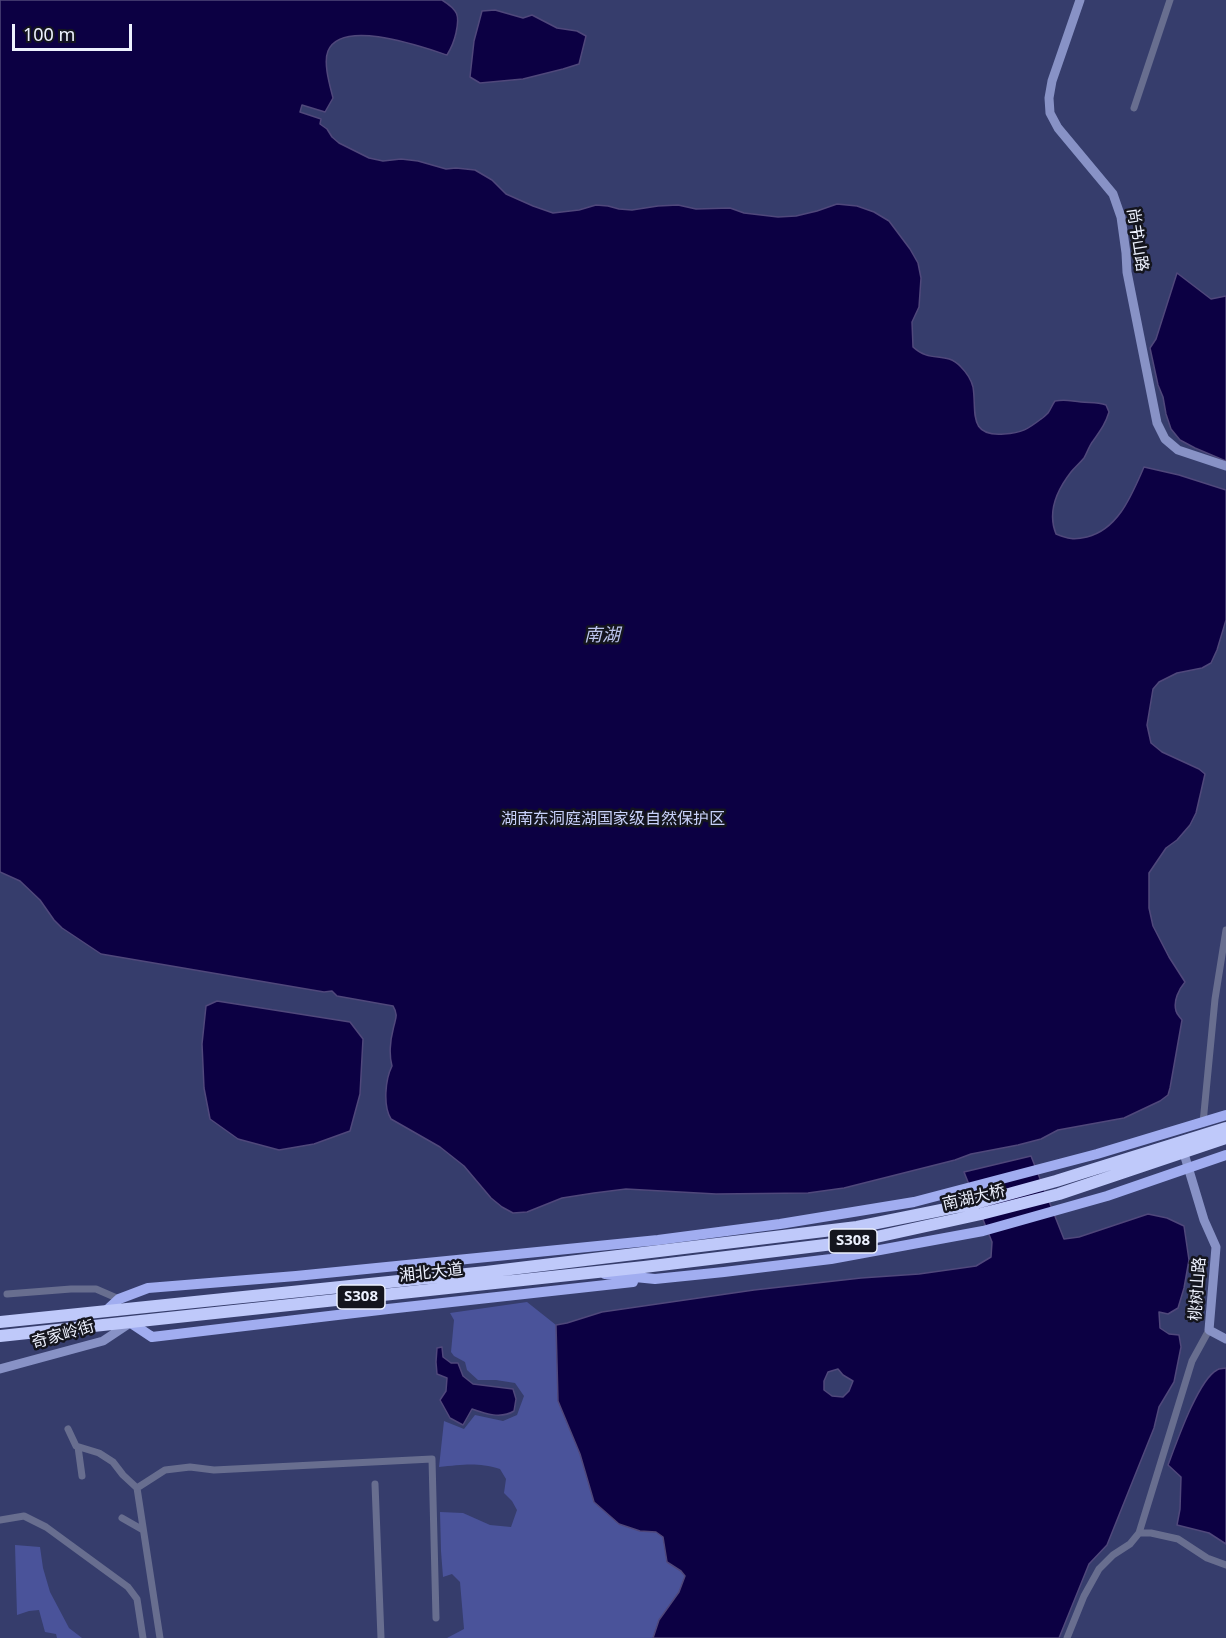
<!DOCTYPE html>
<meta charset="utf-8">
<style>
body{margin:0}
#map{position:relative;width:1226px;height:1638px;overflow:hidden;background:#282c40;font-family:"Noto Sans",sans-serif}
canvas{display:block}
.scale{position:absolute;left:12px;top:24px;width:120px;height:27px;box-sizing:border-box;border:3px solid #edf1fe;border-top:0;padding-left:8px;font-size:18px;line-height:21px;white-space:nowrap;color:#edf1fe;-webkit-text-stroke:4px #14151e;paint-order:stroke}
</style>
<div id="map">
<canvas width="1226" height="1638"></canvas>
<div class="scale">100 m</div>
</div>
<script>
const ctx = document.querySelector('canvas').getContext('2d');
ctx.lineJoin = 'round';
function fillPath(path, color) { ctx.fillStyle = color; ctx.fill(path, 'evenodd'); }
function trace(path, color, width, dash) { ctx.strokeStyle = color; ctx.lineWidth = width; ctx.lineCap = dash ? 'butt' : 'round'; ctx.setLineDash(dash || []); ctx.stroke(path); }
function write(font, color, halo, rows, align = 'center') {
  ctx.font = font + ' "Noto Sans","Noto Sans SC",sans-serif'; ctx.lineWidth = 5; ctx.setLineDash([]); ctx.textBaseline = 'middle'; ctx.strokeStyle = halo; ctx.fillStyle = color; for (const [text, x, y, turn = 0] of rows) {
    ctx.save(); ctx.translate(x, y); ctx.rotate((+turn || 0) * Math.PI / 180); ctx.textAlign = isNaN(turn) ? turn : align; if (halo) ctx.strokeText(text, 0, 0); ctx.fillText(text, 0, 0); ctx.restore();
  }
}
const green = new Path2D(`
 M0,0H1226V1638H0Z`);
const forest = new Path2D(`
 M527,1302L556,1325L558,1401L580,1454L594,1502L640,1531L656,1532L663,1537L667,1562L681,1571L685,1576L679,1592L659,1620L653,1638H447L464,1629L460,1582L452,1574L443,1577L441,1551L440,1512L463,1513L490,1525L511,1527L517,1510L512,1501L504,1493L506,1479L500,1469C476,1462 463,1465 439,1467L444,1421L464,1429L475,1415L503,1421L517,1415L524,1396L515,1383L496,1380H478L467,1370L465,1362L454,1356L451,1352L454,1320L450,1313Z
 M15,1545L40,1547L43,1568L50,1592L69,1628L82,1638H57L56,1634L45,1632L39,1610L29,1611L17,1615Z`);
const water = new Path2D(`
 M0,0H442C458,10 460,15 456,33C454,42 452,47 447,55C422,47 342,18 328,51C323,63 330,86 333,98L325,112L302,105L300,112L321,119L320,124L327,129L332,137L339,143L369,158L383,161L401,159L418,161L446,169L456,168L475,170L492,180L506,194L533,206L553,213L579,210L596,205L608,206L619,209L632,210L658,206L678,205L696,209L730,208L744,213L778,217L796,216L817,211L837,204L857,206L874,212L889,221L910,249L918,263L921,278L919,307L912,322L913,347C931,364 945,350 961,367C967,373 971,379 973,387C977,411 967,437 1004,434C1022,433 1028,429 1041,419C1043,418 1047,414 1048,413C1051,409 1052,405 1055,401C1066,399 1070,401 1081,402C1090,403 1097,402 1106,405L1109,412C1105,425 1100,431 1093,441C1089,446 1087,453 1084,458C1080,463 1075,467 1071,472C1057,490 1047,512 1056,534C1068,539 1074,540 1087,537C1119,529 1132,494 1144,467L1179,475L1226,490V620L1217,650L1211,663L1202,668L1177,673L1159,682L1153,689L1147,725L1151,743L1162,752L1199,769L1205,774L1196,813L1190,825L1177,840L1166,848L1149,873V908L1153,926L1169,957L1185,982C1179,989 1173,1001 1176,1011C1177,1015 1180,1017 1182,1020L1170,1088L1168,1095L1160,1101L1124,1118L1058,1130L1041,1139L1018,1145L971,1154L955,1160L844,1188L808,1193L716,1194L626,1189L594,1193L562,1198L527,1212L513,1213L502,1207L491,1198L464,1166L440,1147L391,1119C383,1106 385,1080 392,1066C389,1056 390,1041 393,1030C395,1019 399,1016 393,1006L337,996L332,991L324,992L101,954L62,928L54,920L40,900L20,881L0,872Z
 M495,10L523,18L532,15L557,28L577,31L586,36L579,64L563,69L523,79L480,83L470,77L474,41L482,11Z
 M1177,273L1211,299L1226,296V461L1195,448L1180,440L1171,429L1166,414L1163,397L1158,385L1150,348L1156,339Z
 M217,1001L350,1022L363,1039L360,1094L350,1131L314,1144L279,1150L238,1139L210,1119L204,1088L202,1044L206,1006Z
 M1031,1156L1064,1239L1079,1237L1148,1214L1167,1218L1184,1226L1189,1260L1184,1288L1178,1308L1168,1314L1159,1312L1160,1328L1169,1334L1179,1335L1181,1347L1174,1382L1159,1407L1154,1428L1107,1545L1089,1564L1059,1638H653L659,1620L679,1592L685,1576L681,1571L667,1562L663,1537L656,1532L640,1531L619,1524L594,1502L580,1454L558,1401L556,1325L567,1323L602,1312L754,1290L861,1278L919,1274L976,1266L991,1257L992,1242L964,1172ZM838,1369L843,1375L853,1381L849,1391L843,1397L832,1396L824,1390V1381L828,1372Z
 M442,1347L443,1357L451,1363H458L463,1376L473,1384L513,1389L516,1399L514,1411C501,1419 486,1414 472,1409L463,1425L450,1418L440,1400L446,1391L447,1378L437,1374L436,1362L437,1348Z
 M1226,1368V1544L1209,1533L1177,1525L1180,1509L1181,1477L1168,1465C1176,1444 1198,1380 1217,1370C1219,1368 1223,1369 1226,1368Z`);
const street = new Path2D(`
 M1134,108L1170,0
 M1203,1123L1215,999L1226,930
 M7,1294L71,1289H96L119,1299
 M68,1429L76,1446L99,1453L113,1462L123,1475L137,1488L160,1638
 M78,1447L82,1476
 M375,1484L381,1638
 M137,1488L165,1470L190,1467L214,1470L432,1459L436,1618
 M122,1518L143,1530
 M0,1520L24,1516L46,1527L128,1587L137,1599L143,1638
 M1139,1533H1151L1178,1539L1207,1558L1226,1565
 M1067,1638L1084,1596L1099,1569L1113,1555L1130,1544L1139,1533L1192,1361L1209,1330`);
const secondary = new Path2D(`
 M1080,0L1052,81L1049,98L1050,113L1058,128L1113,194L1121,217L1126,253L1127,272L1157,423L1165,439L1178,450L1226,466
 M1182,1147L1204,1220L1216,1247L1209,1330L1226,1339
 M0,1369L103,1341L130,1323`);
const primary = new Path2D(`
 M605,1274L655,1279L724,1272L831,1259L983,1231L1107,1196L1226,1155
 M106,1311L119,1299L148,1288L296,1276L658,1240L780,1224L914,1202L1097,1154L1226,1115
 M131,1323L152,1337L388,1309L633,1282`);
const highway = new Path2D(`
 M0,1322L486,1272L857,1227L976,1203L1056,1181L1226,1128
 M0,1336L644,1267L858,1241L981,1214L1059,1194L1226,1138`);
const shields = [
 [853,1241,48],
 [361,1297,48]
];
const shieldNames = [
 ["S308",853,1241],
 ["S308",361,1297]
];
const streetNames = [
 ["尚书山路",1137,240,81],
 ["南湖大桥",974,1198,-13],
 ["湘北大道",431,1273,-6],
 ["桃树山路",1198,1289,-86],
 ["奇家岭街",63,1335,-16]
];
const parkNames = [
 ["湖南东洞庭湖国家级自然保护区",613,819]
];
const waterNames = [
 ["南湖",602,636]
];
fillPath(green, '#363d6c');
fillPath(forest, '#4a539a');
fillPath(water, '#0c0043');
trace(water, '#50487b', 1.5);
trace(street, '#686e8f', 7);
trace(secondary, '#8892c6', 9);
trace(primary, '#a1adf0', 10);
trace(highway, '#bfc9fa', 12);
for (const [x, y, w] of shields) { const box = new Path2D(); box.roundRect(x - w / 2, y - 12, w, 24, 4.5); ctx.fillStyle = '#14151e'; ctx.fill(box); trace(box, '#edf1fe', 1.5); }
write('bold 15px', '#edf1fe', null, shieldNames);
write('16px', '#edf1fe', '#14151e', streetNames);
write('16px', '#c8d1fa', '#14151e', parkNames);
write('italic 18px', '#bcc4ed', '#14151e', waterNames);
</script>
